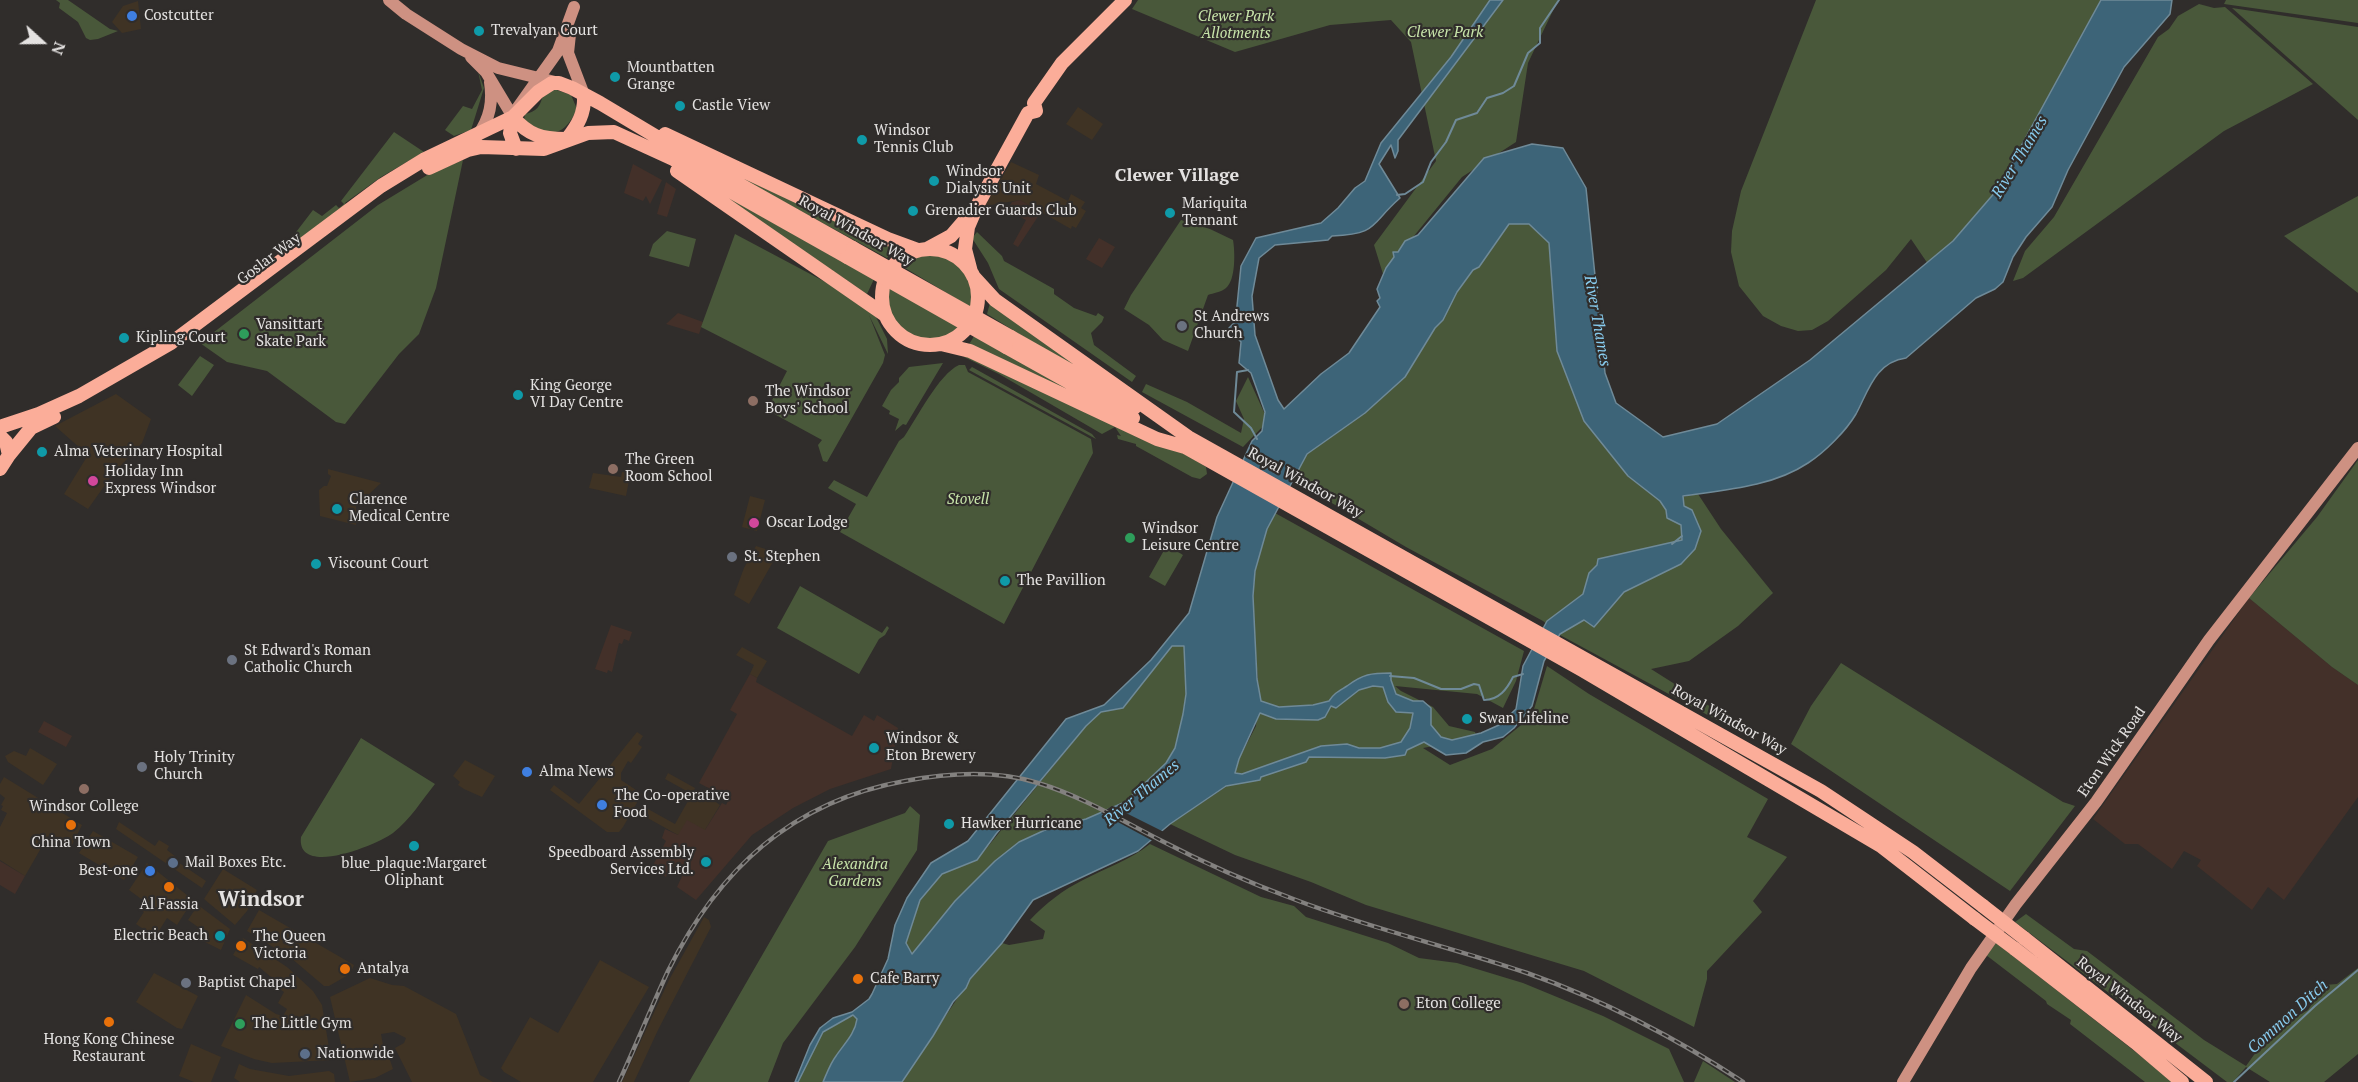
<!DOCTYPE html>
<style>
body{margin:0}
#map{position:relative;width:2358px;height:1082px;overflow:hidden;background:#302d2b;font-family:"PT Serif",serif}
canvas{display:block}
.north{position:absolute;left:12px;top:12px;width:60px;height:60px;-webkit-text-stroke:4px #302d2b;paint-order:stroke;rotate:111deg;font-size:16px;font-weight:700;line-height:24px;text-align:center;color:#e4e2e1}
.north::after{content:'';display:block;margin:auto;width:21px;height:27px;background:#e4e2e1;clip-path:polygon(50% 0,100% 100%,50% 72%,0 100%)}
</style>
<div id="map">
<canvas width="2358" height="1082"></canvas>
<div class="north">N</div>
</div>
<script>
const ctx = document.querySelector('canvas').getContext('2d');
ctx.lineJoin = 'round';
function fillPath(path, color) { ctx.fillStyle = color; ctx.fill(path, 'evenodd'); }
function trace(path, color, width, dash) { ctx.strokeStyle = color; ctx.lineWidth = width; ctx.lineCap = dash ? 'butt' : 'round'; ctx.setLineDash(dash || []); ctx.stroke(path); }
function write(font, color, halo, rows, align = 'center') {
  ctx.font = font + ' "PT Serif",serif'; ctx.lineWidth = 4.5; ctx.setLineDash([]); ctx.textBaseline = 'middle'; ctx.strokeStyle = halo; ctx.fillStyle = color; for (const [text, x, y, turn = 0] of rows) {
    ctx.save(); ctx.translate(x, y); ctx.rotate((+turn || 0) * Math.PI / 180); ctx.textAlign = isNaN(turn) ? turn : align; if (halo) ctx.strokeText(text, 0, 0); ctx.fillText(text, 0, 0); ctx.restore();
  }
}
const commercial = new Path2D(`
 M138,1L141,29L122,33L112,22L123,6Z
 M1078,107L1103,124L1092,140L1066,124Z
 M1011,162L1039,175L1036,184L1068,201L1071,194L1085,202L1081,208L1086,211L1076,228L1072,226L1071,229L1020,200L985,206Z
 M116,394L151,419L142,443L112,475L88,509L64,494L88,455L55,426Z
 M632,465L626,496L589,488L593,473L621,477L622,472L630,473Z
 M328,469L381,483L356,506V525L320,516L319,490L324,486H327L331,476L328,474Z
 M750,496L765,500L757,531L742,527Z
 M756,546L778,553L749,604L734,595L744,568Z
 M742,647L767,661L757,678L750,674L754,665L736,655Z
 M637,732L643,736L638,744L642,747L631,763L628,761L621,773V780L642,794L623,827L619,832H607L550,790L554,785L579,804Z
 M30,748L57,764L43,785L8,762L5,756L14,751L26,756Z
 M465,760L495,776L482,797L464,789L458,785L460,782L453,776Z
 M668,773L695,788L693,794L697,796L700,791L720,805L705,830L678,835L644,816L648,809L675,824L692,794L665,779Z
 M4,777L82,825L71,847L48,836L25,876L0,860V827L7,813L1,810L3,806L1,805L5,798L0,794V784Z
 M119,822L155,846L159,840L169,846L167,850L176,857L175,860L206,881L202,888L116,829Z
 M93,831L138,857L124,880L79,853Z
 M147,863L193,900L177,925L167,918L155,937L136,924L144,912L139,909L144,901L129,890Z
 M223,869L257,890L247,911L235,925L204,899Z
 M198,905L230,929L221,950L193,936L198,927L188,920Z
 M259,910L354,965L350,974L329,986H324L291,958L247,931Z
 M704,917L709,920L711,927L658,1030L634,1082H622L669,980Z
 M243,938L287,967L313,991L322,1005L331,1060L272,1063L254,1059L221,1046L246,995L276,1014L283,1016L287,1009L278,1003L284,992L268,981L271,977L259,967L258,969L233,955Z
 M600,960L649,987L593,1082H521L504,1072L501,1068L530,1017L558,1033Z
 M154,973L198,996L182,1029L177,1028L136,1002Z
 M370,978L392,985L404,986L456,1014L480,1075L493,1082H412L395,1048L404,1043L406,1038L394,1032L381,1034L383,1045H385L393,1069L375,1078L350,1082L330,997Z
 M191,1044L221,1057L211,1082H194L179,1076Z
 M239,1064L250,1069L289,1076L329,1071L334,1074L335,1082H240L234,1078Z`);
const industrial = new Path2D(`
 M633,164L662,180L650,204L646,196L643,201L624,193Z
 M666,182L676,189L667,217L657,214Z
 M1020,200L1041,212L1018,247L1013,244L1026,220L1007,210L1012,202Z
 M1099,238L1115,247L1102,268L1086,259Z
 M678,313L703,322L699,334L666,324Z
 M2249,598L2332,667L2358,685V797L2284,900L2268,887L2252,910L2197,866L2201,860L2184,851L2172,869L2138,844H2125L2093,819Z
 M611,625L632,632L629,641L624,639L622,644L619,643L612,672L608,670L607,673L595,669Z
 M750,674L757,678L756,682L852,736L864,715L874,721L877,715L898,728L891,769L830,789L793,808L752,835L696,900L677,887L683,874L672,866L666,877L652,867L666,841L662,838L665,829L678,835L687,820L705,830L722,803L726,805L729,799L699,783L737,714L730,710Z
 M44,721L72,736L66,747L38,732Z
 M0,861L25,876L15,894L0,885Z`);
const green = new Path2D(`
 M56,0H68L110,29L118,31L98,39L90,40L86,38L78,22L59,8L60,3Z
 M1138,0H1558L1528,63L1516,142L1462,177L1383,274L1374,245L1436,161L1411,42L1391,20L1330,25L1235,52L1132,9Z
 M1816,0H2101L1997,190L1953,241L1928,264L1911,239L1886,270L1828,321L1812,330L1798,331L1781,326L1763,316L1739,286L1731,252L1732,231L1741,191Z
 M2226,0H2358V23L2224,4Z
 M2199,4L2214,8L2225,7L2313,84L2224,131L2023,278L2013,281L2025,251L2054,217L2158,37L2169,29L2178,16Z
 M2232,8L2358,27V120Z
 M478,71L484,88L471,130L454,136L445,130L463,106L472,109L482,90Z
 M554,89L571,95L577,109C563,139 548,138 524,120L525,114C537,112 541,105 543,94Z
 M394,132L424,152L381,177L345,203L347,206L281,255L280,253L313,210L322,216L336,205L339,208L344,204L341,201Z
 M685,148L896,246L887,258Z
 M463,160L436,288L419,334L399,354L345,424L336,422L267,371L227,362L200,343L378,205L429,174Z
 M676,166L875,277L867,294L842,277Z
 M2358,196V293L2284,236Z
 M1181,220L1210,229L1233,240C1235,251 1236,280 1226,288C1222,292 1213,293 1208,295L1188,351L1163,340L1149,325L1124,309L1131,295Z
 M1509,223L1529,224L1549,243L1557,351L1660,501L1698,494L1721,529L1773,593L1738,626L1689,661L1651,669L1730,719L1726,725L1560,635L1543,621L1406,547L1293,480L1307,454L1365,413L1405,377L1435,328L1443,320L1457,292L1473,270L1479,266Z
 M667,231L696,239L689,267L649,256L653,244Z
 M977,232L1002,256L1004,261L1054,289V294L1074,308L1096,316L1098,313L1104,317L1102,322L1091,333L1094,345L1136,376L1132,382L999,289L988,263L972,238Z
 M735,234L831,285L875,315L887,339L888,354L869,315L885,355L883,363L827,462L823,461L818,445L822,440L767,410L787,371L701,327Z
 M927,253C959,256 975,275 972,308L900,265L913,256Z
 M887,287L962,325C941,349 903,343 890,315C885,306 886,296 887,287Z
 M991,299L1111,385L1058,358L987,314Z
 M976,333L1120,415L968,346Z
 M965,353L1189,456L1206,467L1207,474L1200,479L1192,477L1136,446V444L1118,439L1117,435L1121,436L1115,427L1102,434L999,374L964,357Z
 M200,356L214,365L192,396L178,385Z
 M943,363L906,425L903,424L895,431L899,419L889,414L890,411L882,406L891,390L899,382V378L909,367Z
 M959,365H965L968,372L1091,439L1093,453L1004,624L840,532L856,504L828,488L834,480L867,497L899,441L904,437C917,418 939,374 959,365Z
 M972,367L1092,434L1096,439L969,370Z
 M1248,377L1268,421L1243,447L1142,392L1146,384L1187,402L1241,433L1244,419L1236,401Z
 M2358,460V685L2332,667L2249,598L2317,517Z
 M1275,513L1524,651L1516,681L1503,708L1477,694L1395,686L1401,691L1433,707L1449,726L1475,732L1477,738L1423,748L1450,765L1492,749L1532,716L1547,666L1589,694L1768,799L1747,837L1787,857L1753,901L1762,912L1707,971V979L1694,1027L1584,971L1366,905L1311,882L1235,855L1170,824L1230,784L1239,759L1256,726L1259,693L1254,633L1253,596L1255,571L1267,529Z
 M1167,545L1183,555L1165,586L1149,577Z
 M800,586L882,633L887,626L889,628L885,635L879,639L859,674L777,628Z
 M1172,645L1184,646L1186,694L1183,714L1175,748L1166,763L1125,802L995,861L955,901L912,954L906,943L920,900L942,874L977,860L1086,726L1101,712L1123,708Z
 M1841,663L2063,802L2075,806L2010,891L1791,744L1811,706Z
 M361,738L435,784C422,800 410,820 393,833C377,845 296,878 301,837Z
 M910,806L920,815L917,850L855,947L783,1043L768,1082H689L828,841L905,813Z
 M1150,844L1261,897L1294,906L1306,917L1388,943L1419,958L1457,963L1523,983L1603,1016L1669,1049L1684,1082H902C925,1047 948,1012 971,978C979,966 992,955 1002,943L1009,945L1043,939L1045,931L1030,920C1046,903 1063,890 1083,880C1106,868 1130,860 1150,844Z
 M2026,914L2074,949L2087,951L2204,1040L2246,1066L2271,1031L2308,1010L2325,985L2337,984L2358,968V1054L2324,1082H2270L2246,1067L2233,1082H2227L2015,922Z
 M1995,942L2174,1082H2145L2070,1024L2071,1020L2047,1004L2046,1001L1986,955Z
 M853,1015L857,1019C855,1034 844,1044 836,1056C830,1064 827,1073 823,1082H798L823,1032Z
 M1703,1061L1735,1082H1694Z`);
const water = new Path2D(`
 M1490,0H1503L1398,140V151L1395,158L1391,145L1379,164L1400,198C1369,225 1379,234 1332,236L1328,240L1275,245L1259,258L1252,296L1255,335L1278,400L1284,409L1321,374L1349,353L1380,307L1377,301L1380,298L1377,289L1386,268L1394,257L1393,252H1398L1405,241L1418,235L1484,158L1532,144L1563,148L1586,188L1605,373L1616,403L1663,437L1717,424L1810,360L1953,241L1997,190L2101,0H2172L2170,14L2124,67L2068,170L2052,207L2026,237L2013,257L2003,282L1995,289L1976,298L1906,358C1875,362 1868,392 1856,414C1846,431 1825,452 1808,463C1772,487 1724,490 1683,496L1684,506L1692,510L1701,531L1695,549L1681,564L1624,592L1594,627L1584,620L1560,634L1544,661L1532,706L1514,728L1503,737L1483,742L1466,753L1446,755L1424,742L1407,750L1405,755L1385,758L1309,757L1306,762L1261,777L1260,780L1226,786L1170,824L1138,851L1033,900L1002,943L970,979L966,988L953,1002L933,1036L902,1082H823C827,1073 830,1064 836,1056C844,1044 855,1034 857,1019L853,1015L823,1032L798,1082H795L810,1045L820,1028L833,1018L852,1012L869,999L872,994L888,959L895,925L907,898L931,863L968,841L1066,719L1104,705L1151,660L1189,613L1217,517L1252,441L1262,431L1265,412L1251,373L1239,363L1241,342L1229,328L1238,319L1237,306L1241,266L1256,238L1321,223L1338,208L1355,188L1365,181L1381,143L1451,57ZM1509,224H1529L1549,243L1557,351L1584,421L1628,476L1660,501L1666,510L1667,518L1681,525L1682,540L1598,559L1597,565L1589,573L1583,594L1547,621L1523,666L1516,709L1499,725L1481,733L1452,740L1441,737L1431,725V708L1423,701H1413L1396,694L1391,680V673C1371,673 1363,674 1347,686C1339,691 1334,693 1329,701L1313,705L1279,707L1261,701L1257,679L1253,596L1255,571L1267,529L1307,454L1365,413L1405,377L1435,328L1443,320L1457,292L1473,270L1479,267ZM1172,646H1184L1186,694L1183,714L1175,748L1166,763L1125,802L1086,819L1045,830L1019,842L995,861L955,901L912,954L906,943L920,900L942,874L977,860L996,834L1086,726L1101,712L1123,708ZM1373,686L1383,687L1388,702L1396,712L1413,713L1410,728L1401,742L1380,748H1359L1347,744L1321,746L1242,774L1235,773L1239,759L1260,713L1276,719L1318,720L1325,717L1331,706L1336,708L1359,690Z`);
const pier = new Path2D(`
 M1112,806L1164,832L1153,841L1101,813Z`);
const stream = new Path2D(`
 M1397,195L1405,194L1423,182L1431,162L1446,142L1456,120L1477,113L1487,98L1503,93L1514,86L1528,53L1540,43V28L1559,0
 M1248,370L1237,372L1234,412L1251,428L1257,439
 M1672,544L1682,536
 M1390,676L1414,678L1441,689H1461L1474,684L1479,685L1484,700C1499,700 1507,689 1513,677L1523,674
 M2234,1082L2315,1006L2358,970`);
const secondary = new Path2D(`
 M389,0L406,14L461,49L498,68L559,83
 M570,34L568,53L584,95
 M471,57L486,72L513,117
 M516,110L558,51L574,7
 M478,135C490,118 493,102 490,82
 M1903,1082L1971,968L2016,904L2096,802L2209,640L2358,448`);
const primary = new Path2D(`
 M513,117C528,135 542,139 565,139
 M513,117L510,133L516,149
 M665,134L888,239L918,250
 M567,139C578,125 585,113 584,95
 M429,168L468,150L481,147L544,149L588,133L614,132L673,159L847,257
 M677,171L885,315
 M882 297a48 48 0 1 1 96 0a48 48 0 1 1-96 0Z
 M927,249L951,236L970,214
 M971,272L965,249L968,227L977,206L1028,113L1036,111L1034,103L1062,63L1125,0
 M973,276L995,300L1188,437L1821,791L1913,852L1983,906
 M1011,337L1135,407
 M941,344L970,351L1157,439L1185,447L1582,670L1881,846L1975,919
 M1006,347L1133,418
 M0,427L39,414L79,396L171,343L381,186L425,159L513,117L538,92L552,83H559L572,88L600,103L682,152L853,248
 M0,436L6,442L9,455L0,469
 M9,455L31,428L54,417
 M2024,938L2206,1082
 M2015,949L2136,1043L2182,1082`);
const rail = new Path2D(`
 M619,1082C636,1045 651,1008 668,971C718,870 792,801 905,781C948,773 996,770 1038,783C1081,796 1121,820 1160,840C1204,863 1250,883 1296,900C1372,929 1451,947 1527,973C1601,999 1678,1039 1743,1082`);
const primaryBridge = new Path2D(`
 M853,248L1011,337
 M847,257L1006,347
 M1983,906L2024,938
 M1975,919L2015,949`);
const markers = [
 [132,16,6,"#3f7fe0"],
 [479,31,6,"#0f9aa8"],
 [615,77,6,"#0f9aa8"],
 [680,106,6,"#0f9aa8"],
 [862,140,6,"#0f9aa8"],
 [934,181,6,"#0f9aa8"],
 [913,211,6,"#0f9aa8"],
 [1170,213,6,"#0f9aa8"],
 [1182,326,6,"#6b7280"],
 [244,334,6,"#2e9e5b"],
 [124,338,6,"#0f9aa8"],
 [518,395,6,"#0f9aa8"],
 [753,401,6,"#8d6e63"],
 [42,452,6,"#0f9aa8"],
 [613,469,6,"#8d6e63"],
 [93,481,6,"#d1479c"],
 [337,509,6,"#0f9aa8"],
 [754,523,6,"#d1479c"],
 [1130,538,6,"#2e9e5b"],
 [732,557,6,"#6b7280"],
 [316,564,6,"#0f9aa8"],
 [1005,581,6,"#0f9aa8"],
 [232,660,6,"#6b7280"],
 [1467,719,6,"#0f9aa8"],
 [874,748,6,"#0f9aa8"],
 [142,767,6,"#6b7280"],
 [527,772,6,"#3f7fe0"],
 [84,789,6,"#8d6e63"],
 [602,805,6,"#3f7fe0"],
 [949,824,6,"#0f9aa8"],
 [71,825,6,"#e8710a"],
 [414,846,6,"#0f9aa8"],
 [706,862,6,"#0f9aa8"],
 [173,863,6,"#5c6f8a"],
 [150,871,6,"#3f7fe0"],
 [169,887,6,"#e8710a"],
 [220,936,6,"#0f9aa8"],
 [241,946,6,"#e8710a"],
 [345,969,6,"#e8710a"],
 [858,979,6,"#e8710a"],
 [186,983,6,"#6b7280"],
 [1404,1004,6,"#8d6e63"],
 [109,1022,6,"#e8710a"],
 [240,1024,6,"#2e9e5b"],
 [305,1054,6,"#5c6f8a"]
];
const poiNames = [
 ["Costcutter",144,16],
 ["Trevalyan Court",491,31],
 ["Mountbatten",627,68],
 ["Grange",627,85],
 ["Castle View",692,106],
 ["Windsor",874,131],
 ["Tennis Club",874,148],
 ["Windsor",946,172],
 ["Dialysis Unit",946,189],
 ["Mariquita",1182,204],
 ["Tennant",1182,221],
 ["Grenadier Guards Club",925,211],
 ["St Andrews",1194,317],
 ["Church",1194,334],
 ["Vansittart",256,325],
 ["Skate Park",256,342],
 ["Kipling Court",136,338],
 ["King George",530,386],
 ["VI Day Centre",530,403],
 ["The Windsor",765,392],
 ["Boys' School",765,409],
 ["Alma Veterinary Hospital",54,452],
 ["The Green",625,460],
 ["Room School",625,477],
 ["Holiday Inn",105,472],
 ["Express Windsor",105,489],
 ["Clarence",349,500],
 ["Medical Centre",349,517],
 ["Oscar Lodge",766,523],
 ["Windsor",1142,529],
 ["Leisure Centre",1142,546],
 ["St. Stephen",744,557],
 ["Viscount Court",328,564],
 ["The Pavillion",1017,581],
 ["St Edward's Roman",244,651],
 ["Catholic Church",244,668],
 ["Swan Lifeline",1479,719],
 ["Windsor &",886,739],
 ["Eton Brewery",886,756],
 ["Holy Trinity",154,758],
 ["Church",154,775],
 ["Alma News",539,772],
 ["The Co-operative",614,796],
 ["Food",614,813],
 ["Windsor College",84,807,"center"],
 ["Hawker Hurricane",961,824],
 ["China Town",71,843,"center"],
 ["Speedboard Assembly",694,853,"right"],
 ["Services Ltd.",694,870,"right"],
 ["Mail Boxes Etc.",185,863],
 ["blue_plaque:Margaret",414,864,"center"],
 ["Oliphant",414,881,"center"],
 ["Best-one",138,871,"right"],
 ["Al Fassia",169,905,"center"],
 ["Electric Beach",208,936,"right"],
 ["The Queen",253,937],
 ["Victoria",253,954],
 ["Antalya",357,969],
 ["Cafe Barry",870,979],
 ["Baptist Chapel",198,983],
 ["Eton College",1416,1004],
 ["The Little Gym",252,1024],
 ["Hong Kong Chinese",109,1040,"center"],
 ["Restaurant",109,1057,"center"],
 ["Nationwide",317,1054]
];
const parkNames = [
 ["Clewer Park",1236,17],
 ["Allotments",1236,34],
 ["Clewer Park",1445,33],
 ["Stovell",968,500],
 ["Alexandra",855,865],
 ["Gardens",855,882]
];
const streetNames = [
 ["Royal Windsor Way",856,231,29],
 ["Goslar Way",269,259,-37],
 ["Royal Windsor Way",1305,483,29],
 ["Royal Windsor Way",1729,720,29],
 ["Eton Wick Road",2112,752,-55],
 ["Royal Windsor Way",2129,1000,38]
];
const waterNames = [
 ["River Thames",2020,157,-59],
 ["River Thames",1597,321,80],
 ["River Thames",1142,793,-40],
 ["Common Ditch",2288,1017,-42]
];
const quarterNames = [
 ["Clewer Village",1177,176]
];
const districtNames = [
 ["Windsor",261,900]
];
fillPath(commercial, '#3f3324');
fillPath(industrial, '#433029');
fillPath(green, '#49583a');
fillPath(water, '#3d6478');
trace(water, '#6f8a98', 1.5);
fillPath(pier, '#302d2b');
trace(stream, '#6f8a98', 2);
trace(secondary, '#ce9182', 12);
trace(primary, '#fbad99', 14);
trace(rail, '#83817f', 4.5);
trace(rail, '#302d2b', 2, [7]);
trace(primaryBridge, '#fbad99', 14);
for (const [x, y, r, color] of markers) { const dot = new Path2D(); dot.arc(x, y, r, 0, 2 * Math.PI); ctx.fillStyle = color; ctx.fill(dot); trace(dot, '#302d2b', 2); }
write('15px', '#e4e2e1', '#302d2b', poiNames, 'left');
write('italic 15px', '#c8e5aa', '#302d2b', parkNames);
write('15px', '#e4e2e1', '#302d2b', streetNames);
write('italic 16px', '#88ccef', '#302d2b', waterNames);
write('bold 18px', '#e4e2e1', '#302d2b', quarterNames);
write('bold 21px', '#e4e2e1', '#302d2b', districtNames);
</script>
